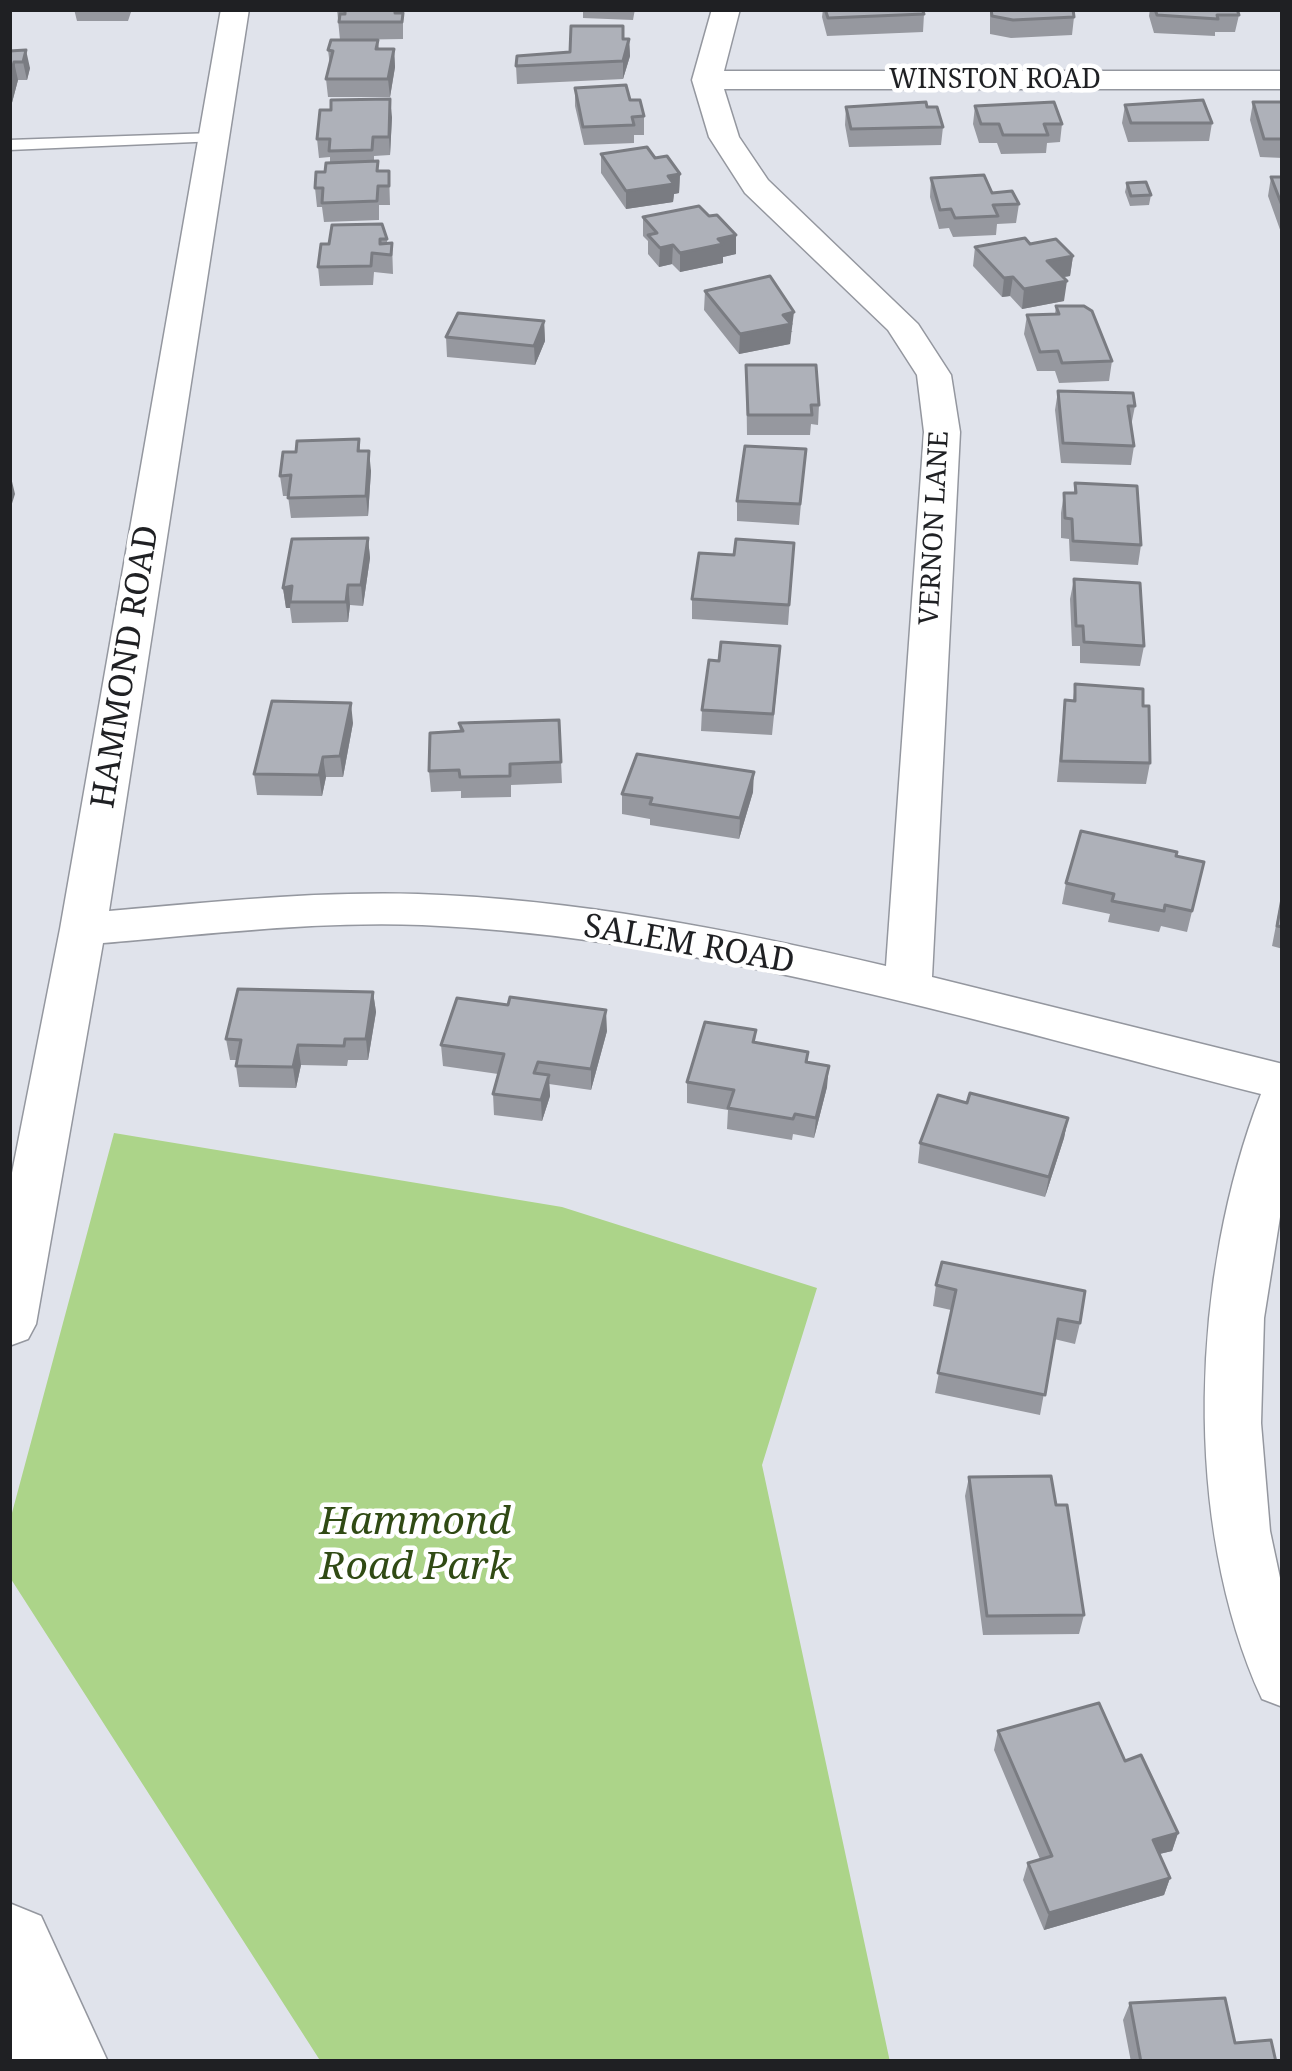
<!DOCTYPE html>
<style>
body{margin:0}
#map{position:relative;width:1292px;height:2071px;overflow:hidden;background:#e0e3eb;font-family:"Noto Serif",serif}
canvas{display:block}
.frame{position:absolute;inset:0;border:12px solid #1f2023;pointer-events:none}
</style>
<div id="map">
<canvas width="1292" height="2071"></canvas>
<div class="frame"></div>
</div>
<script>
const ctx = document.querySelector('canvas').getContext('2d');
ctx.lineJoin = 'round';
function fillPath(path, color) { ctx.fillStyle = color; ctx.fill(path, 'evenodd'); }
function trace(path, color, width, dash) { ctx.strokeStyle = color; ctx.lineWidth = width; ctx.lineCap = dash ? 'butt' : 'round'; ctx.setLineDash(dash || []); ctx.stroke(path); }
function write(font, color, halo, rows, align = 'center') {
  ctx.font = font + ' "Noto Serif",serif'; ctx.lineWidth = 9; ctx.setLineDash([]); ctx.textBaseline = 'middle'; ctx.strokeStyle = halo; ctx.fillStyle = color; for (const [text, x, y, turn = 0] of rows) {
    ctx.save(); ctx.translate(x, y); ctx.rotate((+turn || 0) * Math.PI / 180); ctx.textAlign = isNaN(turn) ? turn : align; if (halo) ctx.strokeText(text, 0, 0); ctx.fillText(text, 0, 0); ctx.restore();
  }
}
const green = new Path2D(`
 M114,1133L562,1207L817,1288L762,1465L890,2062H321L9,1576V1524Z`);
const lane = new Path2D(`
 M213,133L218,135V141L9,150V140Z`);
const street = new Path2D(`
 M221,9H249L109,911C212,902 315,891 418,894C575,899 734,930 886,966L924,432L917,375L888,330L745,193L709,137L692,80L712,9H740L724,71H1283V89H724L739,137L768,180L918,324L951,375L960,432L932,977L1283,1064V1198L1264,1318L1261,1423L1270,1531L1283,1592V1707L1262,1699C1181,1522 1191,1274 1261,1094C986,1024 708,938 422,925C316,921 209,934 103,943L36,1324L28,1339L9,1346V1188L60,929Z`);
const highway = new Path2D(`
 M9,1903L41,1916L108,2062H13L9,2053Z`);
const wall = new Path2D(`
 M74,9H132L128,21H77Z
 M337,9H398V13H403V39L340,40Z
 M583,9H635L633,20L583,18Z
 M823,9H922L924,14L923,32L827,36L822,17Z
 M990,9H1073L1074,17L1072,35L1011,38L990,34Z
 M1150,9H1237L1239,15L1235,32H1215V36L1154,33L1149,16Z
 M623,39H629L630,56L623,79L517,84L516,66Z
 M378,40L379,49H394L395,67L390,97H328L326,79L330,66L328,50Z
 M9,51L30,68L27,80H18L9,114Z
 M575,88L630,100L644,116V135H634V143L584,145L575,106Z
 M1253,102H1283V158L1260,157L1250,120Z
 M1125,105L1212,123L1209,141L1128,142L1122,123Z
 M975,106L1062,124L1060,142L1047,143L1046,153L1001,154L997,143H979L973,124Z
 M846,107H927L943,127L941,145L849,147L845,125Z
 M392,117L390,155L374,156V161L379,171H389L390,205H379V220L324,222L322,207H317L315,188L330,163V157L319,158L317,139Z
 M601,154L655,158L680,174L679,193L674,194L673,202L626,209L601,173Z
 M1271,177H1283V238L1268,196Z
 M931,178L992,193L1019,204L1016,223L997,224L996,235L953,237L949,228L939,229L930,197Z
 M1127,183L1151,195L1149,205L1130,206L1125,192Z
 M709,216L736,235V254L723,257V263L680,272L672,264L659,267L648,254V241L643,236V217Z
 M387,239V243H392L393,274L374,272L373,285L320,286L318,267L329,244Z
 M1030,244L1073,256L1070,276L1063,277L1064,301L1022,309L1010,296L1002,297L973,266L975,247Z
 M705,291L793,332H791L790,344L739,354L704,310Z
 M1056,306L1112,361L1109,381L1059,383L1055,371H1037L1024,334L1027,315L1055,314Z
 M544,321L545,341L535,365L447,357L446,337Z
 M746,365L819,405L818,425L811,424L810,435H747Z
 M1058,391L1135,406L1131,426L1134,446L1131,465L1061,463L1055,410Z
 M359,439L360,451L371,471L368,516L291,518L288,496H283L280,476L296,452Z
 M806,449L799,525L737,521V501Z
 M1075,483L1141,545L1138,565L1070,561L1069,539L1061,538V513L1064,493H1074Z
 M368,538L370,558L363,606L350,605L348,622L292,623L290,608H286L283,588Z
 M794,543L788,625L692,619V599L734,555Z
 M1074,579L1144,646L1140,666L1080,663V646H1072L1070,599Z
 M719,661L779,666L772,735L701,731L702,710Z
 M1075,684L1143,706L1150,763L1146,784L1057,782L1065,700H1073Z
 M353,723L343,777H326L322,796L257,795L254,774Z
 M459,723L561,762L562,783L511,785V797L461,798V791L431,792L429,771L460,732Z
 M753,792L739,839L650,825V819L622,814V794Z
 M1176,856L1204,862L1187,932L1161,926L1159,932L1108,922L1110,914L1062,904L1066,883Z
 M1283,889V949L1272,946Z
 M373,992L376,1012L368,1060H348L347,1066L301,1065L296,1088L239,1087L236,1066L237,1060H230L226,1039Z
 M756,1030L755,1042L808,1052V1062L827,1087L814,1138L793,1134L792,1140L727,1129L728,1110L687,1103V1082Z
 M607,1031L591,1090L549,1084L550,1096L542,1121L494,1115L493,1094L498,1074L443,1066L441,1045Z
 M967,1103L1068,1118L1064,1138L1045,1197L918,1163L920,1143Z
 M936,1285L1080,1323L1075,1344L1054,1339L1040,1415L935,1393L951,1310L933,1306Z
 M969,1477L1056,1505L1084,1615L1079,1634L983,1635L965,1496Z
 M998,1731L1178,1833L1172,1851L1159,1854L1170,1878L1164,1895L1044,1930L1023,1880L1028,1863L1040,1859L994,1750Z
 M1130,2003L1235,2043L1276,2062H1131L1123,2020Z`);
const shadedWall = new Path2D(`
 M629,39L630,56L623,79V61Z
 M394,49L395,67L390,97L388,79Z
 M26,50L30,68L27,80L23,62Z
 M14,62L18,80L9,114V82Z
 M390,99L392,117L390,155L389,137Z
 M680,174L679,193L674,194L673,202L626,209V191L668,176Z
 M736,235V254L723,257V263L680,272V253L718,239Z
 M673,245L672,264L659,267L660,248Z
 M1073,256L1070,276L1045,280L1047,261Z
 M1013,277L1010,296L1002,297L1004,278Z
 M1067,281L1064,301L1022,309L1024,289Z
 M794,312L790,344L739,354L740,334L783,315Z
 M544,321L545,341L535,365L534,346Z
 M369,451L371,471L368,516L366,496Z
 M10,473L15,494L9,513V477Z
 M368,538L370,558L363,606L361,585Z
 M348,585L350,605L348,622L346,602Z
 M292,586L290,608H286L283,588Z
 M351,703L353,723L343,777L340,756Z
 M323,757L326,777L322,796L319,775Z
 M754,772L753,792L739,839L740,818Z
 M373,992L376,1012L368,1060L366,1039Z
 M606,1010L607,1031L591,1090V1069Z
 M298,1045L301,1065L296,1088L293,1067Z
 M829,1066L827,1087L814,1138L816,1118Z
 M549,1075L550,1096L542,1121L541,1100Z
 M1068,1118L1064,1138L1045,1197L1049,1177Z
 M1178,1833L1172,1851L1147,1857L1153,1840Z
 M1170,1878L1164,1895L1044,1930L1049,1913Z`);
const building = new Path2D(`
 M345,9H395V13H403L402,22H339L340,14H345Z
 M825,9H922L924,14L828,18Z
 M991,9H1073L1074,17L1013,20L992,16Z
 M1155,9H1237L1239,15H1217L1218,19L1157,15Z
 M571,26H623V39H629L623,61L516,66L517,56L570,52Z
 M331,40H378L376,49H394L388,79H326L333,51L328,50Z
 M26,50L23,62H14L9,82V51Z
 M626,85L630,100H640L644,116L632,117L634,125L583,127L575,88Z
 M390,99L389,137H373L372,150L329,151L330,139H317L320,110H331V100Z
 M1203,100L1212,123H1131L1125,105Z
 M926,102L927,107H937L943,127L851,129L846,107Z
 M1054,102L1062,124H1044L1048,135H1003L999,124H981L975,106Z
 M1253,102H1283V139H1264Z
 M647,147L655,158L667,156L680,174L668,176L674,184L626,191L601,154Z
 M378,161L377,171H389V186H378L377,201L322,203L323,188H315L316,172H325L326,163Z
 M984,175L992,193L1012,191L1019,204L993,205L998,216L955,218L951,209L940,210L931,178Z
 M1271,177H1283V208Z
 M1146,182L1151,195L1131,196L1127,183Z
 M699,206L709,216L717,215L736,235L718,239L723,244L680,253L673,245L660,248L648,235L657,233L643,217Z
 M382,224L387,239H380V244L392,243L391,255L372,253L371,266L318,267L321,244H329L332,225Z
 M1025,238L1030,244L1056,239L1073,256L1047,261L1067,281L1024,289L1013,277L1004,278L975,247Z
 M770,276L794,312L783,315L791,324L740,334L705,291Z
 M1056,306H1084L1092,311L1112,361L1062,363L1058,351L1040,352L1027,315L1059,314Z
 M458,313L544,321L534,346L446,337Z
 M746,365H816L819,405H811L812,415H748Z
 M1058,391L1133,393L1135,406H1128L1134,446L1063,443Z
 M359,439L358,451H369L366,496L288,498L291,475L280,476L283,452H296L297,441Z
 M745,446L806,449L800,504L737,501Z
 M1075,483L1137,486L1141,545L1073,541L1072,519L1065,518L1064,493H1076Z
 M368,538L361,585H348L346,602H290L292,586L283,588L292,539Z
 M736,539L794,543L789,605L692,599L699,553L734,555Z
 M1074,579L1140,583L1144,646L1084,642L1083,626H1076Z
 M721,642L780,646L773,714L702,710L709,660L719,661Z
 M1075,684L1143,689V706H1149L1150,763L1061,761L1065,700L1075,701Z
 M272,701L351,703L340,756L323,757L319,775L254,774Z
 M559,720L561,762L510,764V776L460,777L459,770L429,771L430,733L463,731L459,723Z
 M637,754L754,772L740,818L650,804L652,798L622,794Z
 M1081,831L1177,852L1176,856L1204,862L1192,911L1165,905L1164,911L1112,901L1114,894L1066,883Z
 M1283,893V927L1277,926Z
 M238,989L373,992L366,1039H345L344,1046L298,1045L293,1067L236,1066L241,1040L226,1039Z
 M510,997L606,1010L591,1069L538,1062L534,1073L549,1075L541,1100L493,1094L504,1054L441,1045L457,998L508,1005Z
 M705,1022L756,1030L753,1042L808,1052L806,1062L829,1066L816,1118L795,1114L793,1119L728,1108L734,1090L687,1082Z
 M970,1093L1068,1118L1049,1177L920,1143L938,1095L967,1103Z
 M942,1262L1085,1291L1080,1323L1058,1319L1045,1395L938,1373L956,1290L936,1285Z
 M1051,1476L1056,1505H1067L1084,1615L987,1616L969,1477Z
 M1099,1703L1125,1761L1141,1755L1178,1833L1153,1840L1170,1878L1049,1913L1028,1863L1052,1856L998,1731Z
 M1225,1998L1235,2043L1271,2040L1276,2062H1141L1130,2003Z`);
const farStreetnames = [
 ["WINSTON ROAD",995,80],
 ["VERNON LANE",935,528,-87]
];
const streetNames = [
 ["HAMMOND ROAD",126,667,-81],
 ["SALEM ROAD",689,945,10]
];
const nearParknames = [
 ["Hammond",415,1523],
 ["Road Park",415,1568]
];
fillPath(green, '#acd489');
trace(lane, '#94979f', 3);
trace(street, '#94979f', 3);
trace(highway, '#94979f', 3);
fillPath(lane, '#fff');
fillPath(street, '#fff');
fillPath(highway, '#fff');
fillPath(wall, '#96989f');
fillPath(shadedWall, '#7a7c82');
fillPath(building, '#aeb1b9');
trace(building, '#7a7c82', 3);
write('27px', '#1f2023', '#fff', farStreetnames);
write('33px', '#1f2023', '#fff', streetNames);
write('italic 39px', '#304a14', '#fff', nearParknames);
</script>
